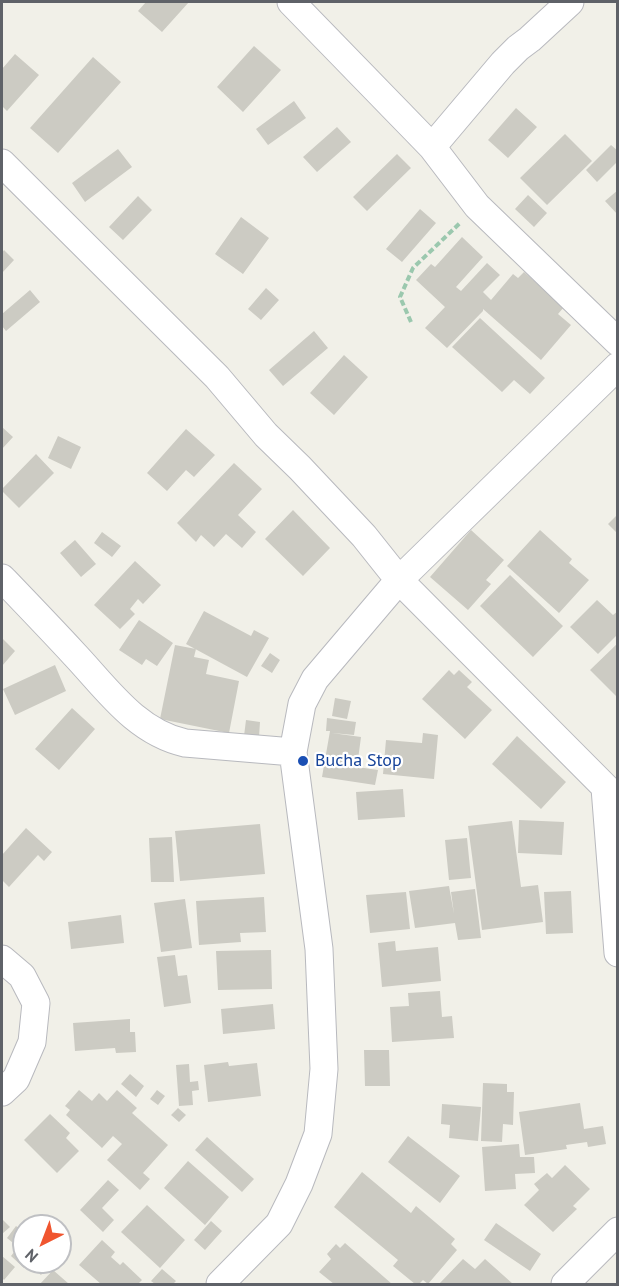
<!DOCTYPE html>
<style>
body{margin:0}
#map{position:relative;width:619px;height:1286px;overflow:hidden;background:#f1f0e8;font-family:"PT Sans",sans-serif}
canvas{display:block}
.frame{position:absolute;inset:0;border:3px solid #5f6268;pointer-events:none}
.north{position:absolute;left:12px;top:1214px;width:60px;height:60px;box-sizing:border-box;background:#fff;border:2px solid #bfc0c3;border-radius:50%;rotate:222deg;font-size:16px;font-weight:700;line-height:24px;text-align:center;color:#5f6268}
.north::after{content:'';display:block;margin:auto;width:21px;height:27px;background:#f0552f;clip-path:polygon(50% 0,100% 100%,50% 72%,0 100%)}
</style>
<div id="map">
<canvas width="619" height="1286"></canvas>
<div class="frame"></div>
<div class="north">N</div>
</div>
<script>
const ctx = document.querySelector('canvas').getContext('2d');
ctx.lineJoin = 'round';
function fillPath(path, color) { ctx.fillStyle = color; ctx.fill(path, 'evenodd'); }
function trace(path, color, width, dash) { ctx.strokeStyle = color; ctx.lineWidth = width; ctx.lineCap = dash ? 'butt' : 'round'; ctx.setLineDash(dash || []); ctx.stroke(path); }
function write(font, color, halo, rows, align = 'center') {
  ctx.font = font + ' "PT Sans",sans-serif'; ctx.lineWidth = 4.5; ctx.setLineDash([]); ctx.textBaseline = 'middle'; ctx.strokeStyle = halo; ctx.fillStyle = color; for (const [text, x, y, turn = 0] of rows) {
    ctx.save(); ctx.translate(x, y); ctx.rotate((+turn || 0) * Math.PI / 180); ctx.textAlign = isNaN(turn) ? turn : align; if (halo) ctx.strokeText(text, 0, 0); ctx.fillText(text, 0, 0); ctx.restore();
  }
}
const building = new Path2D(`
 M146,2H189L162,32L138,11Z
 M254,46L281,70L243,112L217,87Z
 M15,54L39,75L7,111L2,106V69Z
 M93,57L121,82L58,153L30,128Z
 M294,101L306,118L268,145L256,129Z
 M516,108L537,127L508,158L488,140Z
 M337,127L351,142L317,172L303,157Z
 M565,134L592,161L547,205L520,178Z
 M611,145L618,151V161L597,182L586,170Z
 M118,149L132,167L85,202L72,183Z
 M397,154L411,168L367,211L353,197Z
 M618,190V215L605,201Z
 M528,195L547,213L534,227L515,209Z
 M138,196L152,210L123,240L109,227Z
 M420,209L436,223L402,262L386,249Z
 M241,217L269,238L243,274L215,254Z
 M462,237L483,257L456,287L461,291L487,263L500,275L483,292L491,300L513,274L518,278L524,272L564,307L558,314L571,325L541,360L483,309V311L447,348L425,328L445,307L416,280L431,264L435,267Z
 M4,250L14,260L2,273V253Z
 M266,288L279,300L261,320L248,309Z
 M30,290L40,302L6,331L2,326V314Z
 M480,318L545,378L530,394L514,380L502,392L452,347Z
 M314,331L328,348L283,386L269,370Z
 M344,355L368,377L334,415L310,393Z
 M2,427L13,437L2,449Z
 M186,429L215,455L194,477L186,470L167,491L147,473Z
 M58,436L81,447L71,469L48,458Z
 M36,454L54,473L19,508L2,491V489Z
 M234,463L262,489L238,515L256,532L242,548L226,534L214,547L201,535L196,542L177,523Z
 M293,510L330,548L303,576L265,539Z
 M618,514V534L608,524Z
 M471,530L504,560L486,580L491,584L468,610L430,577Z
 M540,530L572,559L569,563L589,580L559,613L507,566Z
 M102,532L121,546L112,557L94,543Z
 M75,540L96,564L81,577L60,553Z
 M135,561L161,585L143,604L138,599L130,609L135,614L120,629L94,605Z
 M510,575L563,626L533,657L480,606Z
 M597,600L613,615L618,611V634L598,654L570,627Z
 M204,611L251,636L254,630L269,638L247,677L186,644Z
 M139,620L173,643L157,666L146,659L142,665L119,650Z
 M2,638L15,651L2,666Z
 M618,643V698L590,670Z
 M175,645L196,649L194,657L209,660L206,674L239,681L229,733L160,719Z
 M270,653L280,660L272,673L261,666Z
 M55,665L66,691L15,715L3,689Z
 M449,670L454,675L459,670L472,682L467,687L492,710L465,739L422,699Z
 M335,698L351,701L347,719L332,716Z
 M72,708L95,729L59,770L35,749Z
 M327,718L356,722L354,735L332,733L361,737L357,767L378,770L375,785L322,777L330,731H326Z
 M246,720L260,722L259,737L244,736Z
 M423,733L438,735L434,779L383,774L386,740L422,743Z
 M517,736L566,782L541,809L492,764Z
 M403,789L405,817L358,820L356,792Z
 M519,820L564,822L562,855L518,853Z
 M512,821L521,887L538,885L543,922L482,930L468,826Z
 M260,824L265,874L180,881L175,831Z
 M26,828L52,852L44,861L38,855L9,887L2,880V855Z
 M172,837L174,882H151L149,838Z
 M467,838L471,878L449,880L445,840Z
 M449,886L454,914L451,892L475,889L481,938L458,940L455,923L415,928L409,891Z
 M571,891L573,933L546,934L544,892Z
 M406,892L410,929L370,933L366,895Z
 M264,897L266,932L240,933L241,942L199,945L196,901Z
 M185,899L192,948L161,952L154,903Z
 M121,915L124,943L71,949L68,922Z
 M395,941L396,951L438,947L441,981L382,987L378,943Z
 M271,950L272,989L218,990L216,951Z
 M175,955L178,976L187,975L191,1003L164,1007L157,957Z
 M440,991L442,1017L452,1016L454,1038L392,1042L390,1007L409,1006L408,993Z
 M273,1004L275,1029L223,1034L221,1009Z
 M130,1019V1032H135L136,1052L116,1053L115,1048L75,1051L73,1023Z
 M364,1050H389L390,1086H365Z
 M228,1062L229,1066L257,1063L261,1096L208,1102L204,1065Z
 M189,1064L190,1082L198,1081L199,1090L192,1091L193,1105L179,1106L176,1065Z
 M130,1074L144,1086L136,1097L121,1084Z
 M483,1083L507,1084V1092H514L513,1125L503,1124L502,1142L481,1141Z
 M79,1090L92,1101L99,1093L107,1101L117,1090L137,1108L132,1113L168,1145L143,1173L150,1179L140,1190L107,1160L122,1144L113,1136L102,1148L66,1115L70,1110L65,1106Z
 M157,1090L165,1096L158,1105L150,1099Z
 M580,1103L584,1129L603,1126L606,1144L588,1147L587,1142L566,1145L567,1149L525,1155L519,1112Z
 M442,1104L481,1107L478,1141L449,1138L450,1125L441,1124Z
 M178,1108L186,1115L179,1122L171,1115Z
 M50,1114L70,1133L66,1138L79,1151L57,1173L24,1140Z
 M408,1136L460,1176L440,1203L388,1162Z
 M207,1137L254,1179L242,1192L195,1150Z
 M519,1144L520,1157H534L535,1173L515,1174L516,1189L485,1191L482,1147Z
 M188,1161L229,1197L205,1225L164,1188Z
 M565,1165L590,1189L573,1206L577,1209L553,1232L524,1205L539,1190L534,1184L547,1173L552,1178Z
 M362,1172L411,1213L416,1206L455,1239L451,1244L457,1250L428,1284L423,1280L419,1284H415L393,1266L398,1260L334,1207Z
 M108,1180L119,1190L102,1208L114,1220L103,1232L80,1210Z
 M147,1205L185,1240L160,1268L121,1232Z
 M2,1219L10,1227L2,1234Z
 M211,1221L222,1231L205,1250L194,1240Z
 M496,1223L541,1254L530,1271L484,1240Z
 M16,1226L24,1232V1262H29L24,1268L11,1256L18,1247L7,1238Z
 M102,1240L115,1252L111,1257L120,1265L123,1262L142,1280L138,1284H101L79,1265Z
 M345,1243L392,1284H334L319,1272L331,1259L327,1254L336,1244L340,1248Z
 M2,1256L15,1267L4,1280L2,1278Z
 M463,1259L475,1269L485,1259L513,1284H439Z
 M33,1262H52L41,1275L30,1265Z
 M162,1269L176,1281L173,1284H155L151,1281Z
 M53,1270L69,1284H40Z`);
const path = new Path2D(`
 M411,322L400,297L413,268L460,223`);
const minor = new Path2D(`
 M291,2L432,147L477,206L618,342
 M432,147L503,63L518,48L530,39L570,2
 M2,163L217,377L266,435L300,468L364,536L399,580L618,800
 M2,578C26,603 51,629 75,655C107,689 136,732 185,743L293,752
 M605,788L618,953
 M2,959L22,976L36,1003L32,1042L16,1079L2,1092
 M220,1284L279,1224L299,1184L318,1134L324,1069L319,949L293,752L302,704L315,679L399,580L618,366
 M565,1284L618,1231`);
const markers = [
 [303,761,6,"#1a4fb4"]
];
const transitNames = [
 ["Bucha Stop",315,761]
];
fillPath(building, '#cccbc3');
trace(minor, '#b8b9be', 29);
trace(path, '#9bc8ae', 4, [6, 3]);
trace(minor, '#fff', 27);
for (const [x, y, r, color] of markers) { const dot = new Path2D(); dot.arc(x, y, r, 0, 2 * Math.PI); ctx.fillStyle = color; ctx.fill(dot); trace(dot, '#fff', 2); }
write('18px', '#164399', '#fff', transitNames, 'left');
</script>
